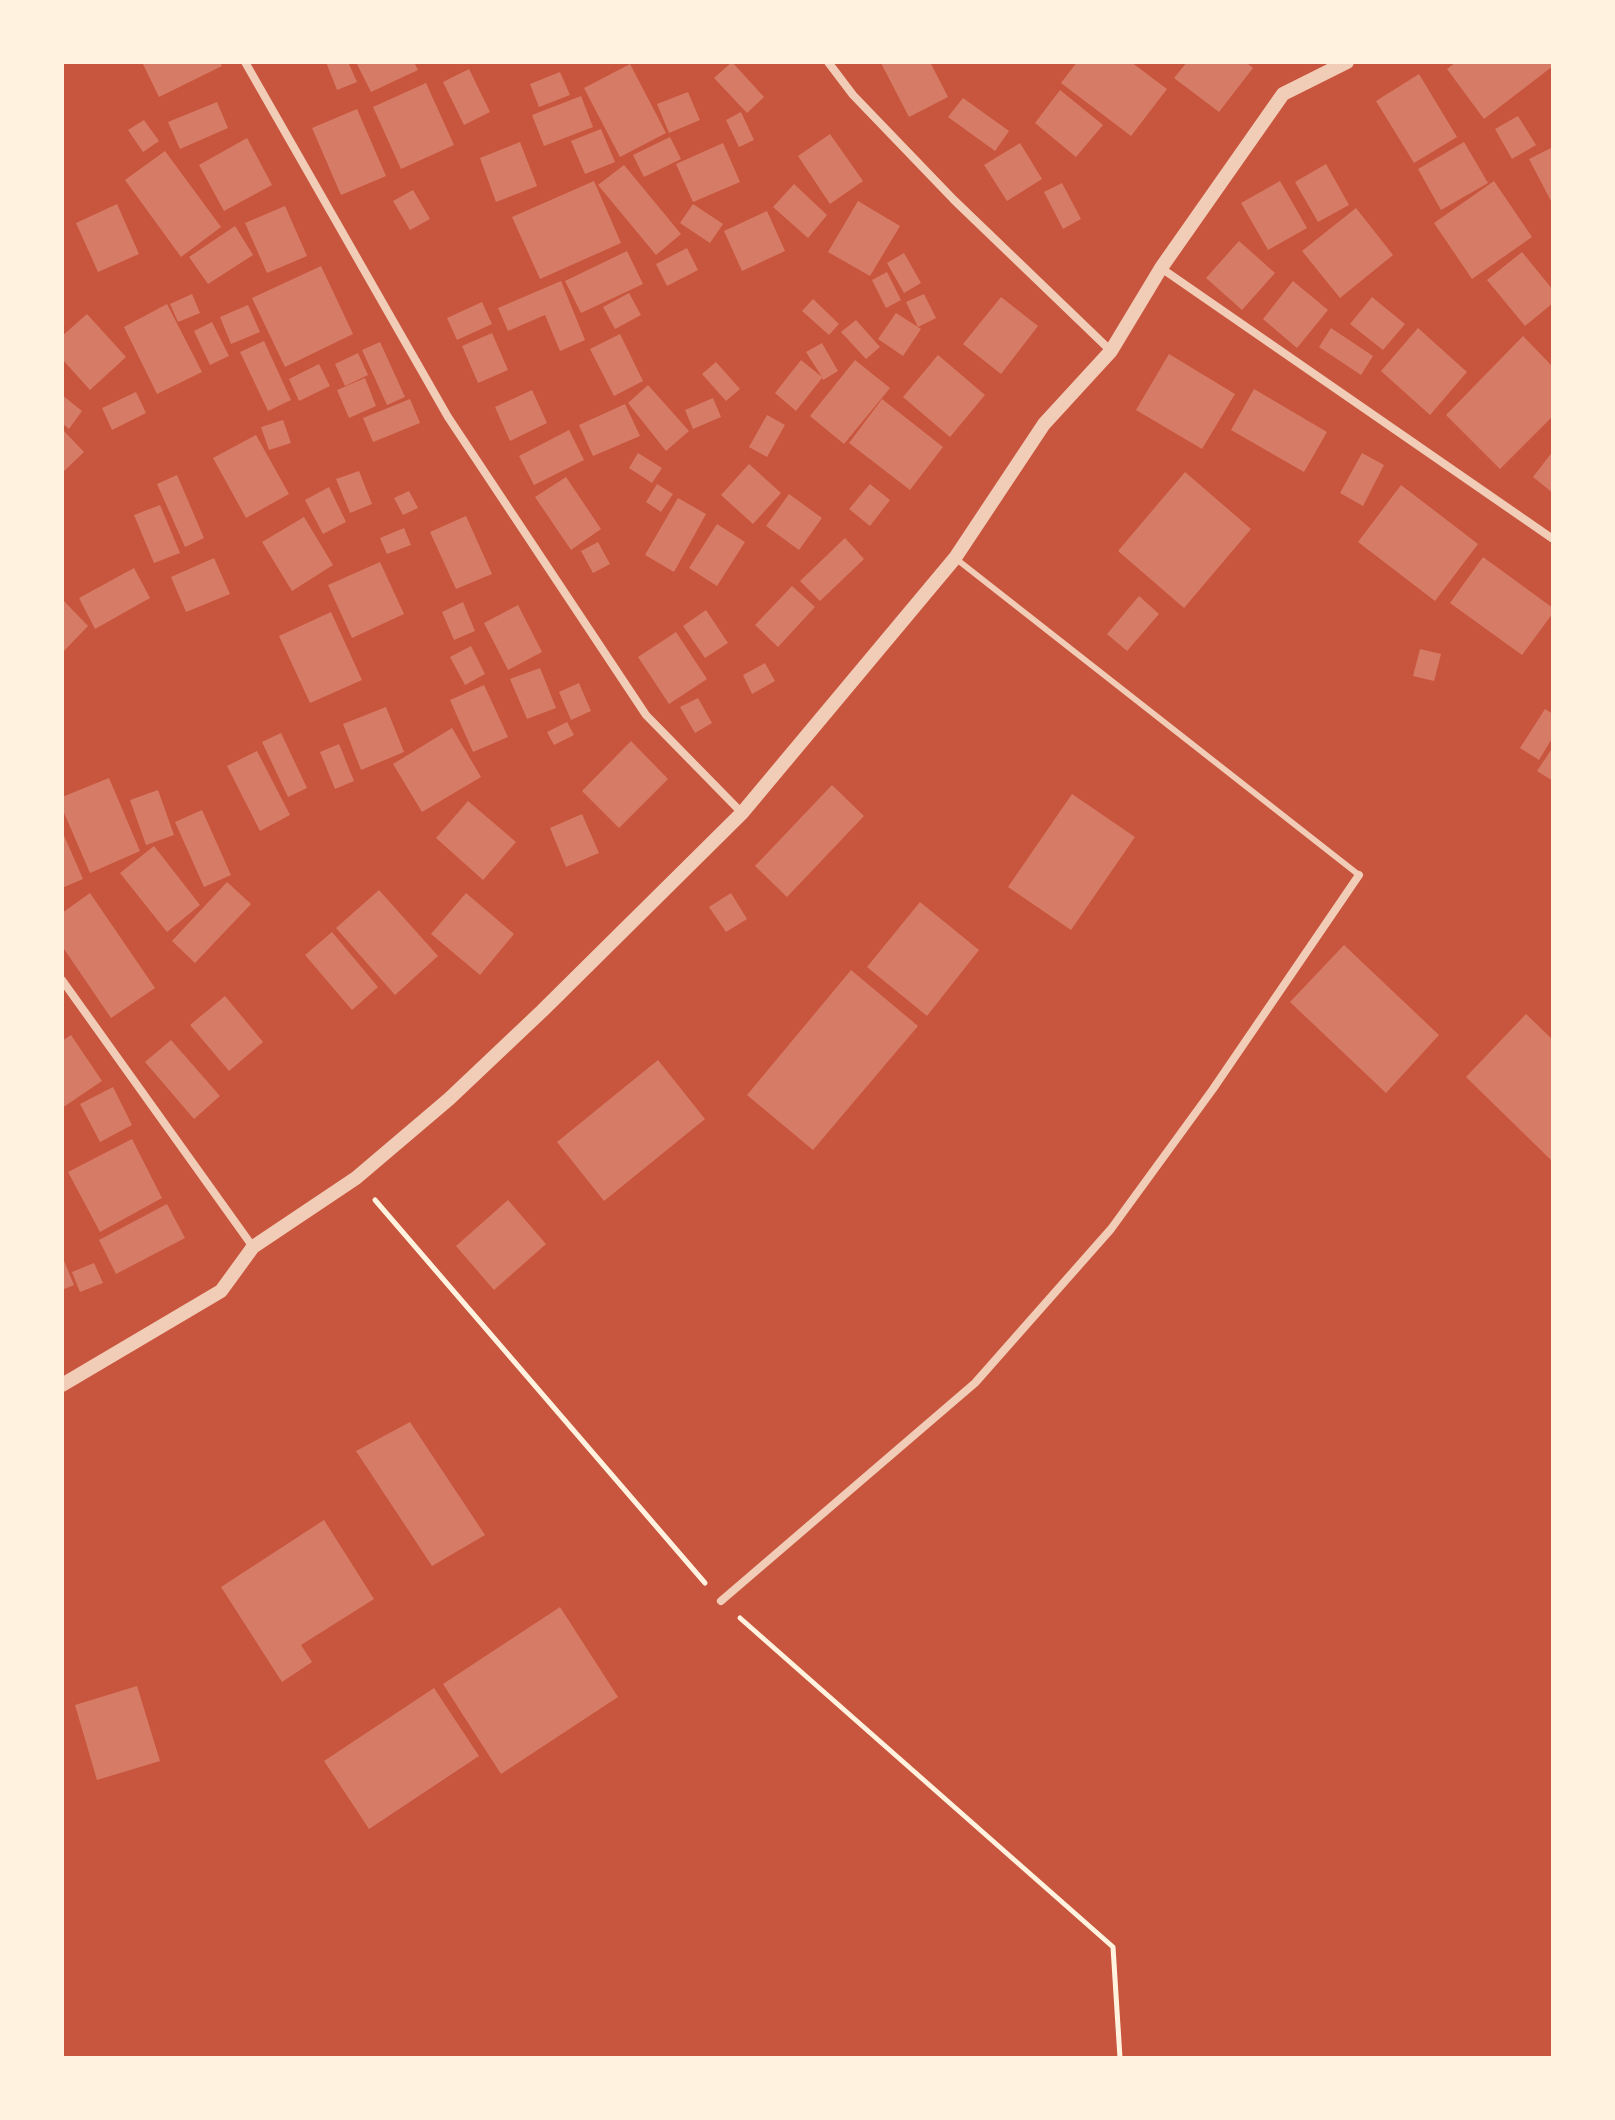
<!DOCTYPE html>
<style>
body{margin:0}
#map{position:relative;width:1615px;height:2120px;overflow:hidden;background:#c8553d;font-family:Cabin,sans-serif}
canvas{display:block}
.frame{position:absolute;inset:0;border:64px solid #fff3e0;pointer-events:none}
</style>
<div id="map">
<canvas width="1615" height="2120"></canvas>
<div class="frame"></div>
</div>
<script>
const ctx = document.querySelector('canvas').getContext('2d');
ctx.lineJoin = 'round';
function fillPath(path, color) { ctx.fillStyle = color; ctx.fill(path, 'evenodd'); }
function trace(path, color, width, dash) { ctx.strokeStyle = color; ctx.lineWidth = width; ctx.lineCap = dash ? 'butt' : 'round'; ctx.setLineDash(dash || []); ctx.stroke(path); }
const building = new Path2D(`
 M142,62H220L222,66L159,97Z
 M326,62H348L357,82L337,90Z
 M356,62H414L418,70L371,92Z
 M732,62L764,97L747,113L714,78Z
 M883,62H930L948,97L909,117L881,63Z
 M1077,62H1131L1167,89L1131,136L1061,83Z
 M1187,62H1246L1253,68L1219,112L1174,78Z
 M1456,62H1553V66L1484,119L1447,69Z
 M630,64L666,133L620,157L584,88Z
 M469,69L490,112L464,125L443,82Z
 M560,72L570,95L539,107L530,84Z
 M1419,74L1457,137L1414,163L1376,101Z
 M426,83L454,145L401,169L373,107Z
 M1060,90L1103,125L1076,157L1035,123Z
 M688,92L700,120L669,133L657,104Z
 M581,96L593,127L544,146L532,115Z
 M963,98L1009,131L995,151L948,117Z
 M217,102L228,128L180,149L168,122Z
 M357,109L386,176L341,195L312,128Z
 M741,112L754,140L739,147L726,120Z
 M1518,116L1536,145L1512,159L1495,129Z
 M144,120L159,141L143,152L128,130Z
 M601,129L615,162L585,174L571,141Z
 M830,134L863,181L830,204L798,156Z
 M670,137L681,159L644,177L633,155Z
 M247,138L272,185L224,211L199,165Z
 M520,142L537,186L496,202L480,158Z
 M1464,142L1488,183L1441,210L1418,169Z
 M723,143L740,182L693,202L676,164Z
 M1020,143L1042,179L1007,201L984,165Z
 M1553,147V205L1529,159Z
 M165,151L221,227L181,257L125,180Z
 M1326,164L1349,205L1318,222L1295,182Z
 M624,165L681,234L656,255L598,185Z
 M594,181L621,243L540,279L512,217Z
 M1280,181L1307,228L1268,250L1241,203Z
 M1494,181L1532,237L1472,279L1434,223Z
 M1062,183L1081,219L1063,229L1044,192Z
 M794,184L827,215L808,238L773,207Z
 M413,190L430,219L410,230L393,201Z
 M858,201L900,226L870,276L828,252Z
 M117,204L139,254L98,272L76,223Z
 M693,204L723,224L710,243L680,223Z
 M285,206L307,256L267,273L245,223Z
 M1356,208L1393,255L1340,298L1302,251Z
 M767,211L785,251L742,271L724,231Z
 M235,226L253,255L208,284L189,257Z
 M1239,241L1275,273L1242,310L1206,278Z
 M687,248L698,270L667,286L656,264Z
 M627,251L643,284L581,313L565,281Z
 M1522,252L1553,290V303L1525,326L1487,280Z
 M904,253L921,283L904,293L887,263Z
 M321,266L353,334L285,367L252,298Z
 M887,272L901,300L886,308L872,280Z
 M561,281L585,340L560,351L545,315L508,331L498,308Z
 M1293,281L1328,310L1297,348L1263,319Z
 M629,293L641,315L615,329L603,307Z
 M192,294L200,313L178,322L170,304Z
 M924,294L936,318L918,327L906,302Z
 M1001,297L1038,326L1001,374L963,344Z
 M1372,297L1405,324L1383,350L1350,324Z
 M813,299L839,324L829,335L802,311Z
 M482,302L492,324L457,340L447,318Z
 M167,304L202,372L157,394L124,327Z
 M248,305L260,332L231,344L220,317Z
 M896,313L921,329L903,356L878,339Z
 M87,314L126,357L90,390L62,359V336Z
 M856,320L880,347L866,359L841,332Z
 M212,322L229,356L210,365L194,331Z
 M1331,328L1373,356L1361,375L1319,347Z
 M1418,328L1467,372L1430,415L1381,371Z
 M492,333L508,370L478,383L462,346Z
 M620,334L643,381L614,396L590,349Z
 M1523,336L1553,367V416L1500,469L1446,415Z
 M264,341L291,400L268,411L240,352Z
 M380,342L405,397L387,405L362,350Z
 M822,343L838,371L823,380L822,378L796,411L775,393L801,360L822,377L806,352Z
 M358,353L368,375L345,386L335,364Z
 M1169,354L1235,394L1202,449L1136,410Z
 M938,355L985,395L950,437L903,397Z
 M855,360L890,388L844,444L810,416Z
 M716,362L740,389L726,401L702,374Z
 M319,364L330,386L299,401L289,379Z
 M365,378L376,406L349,418L337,390Z
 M648,385L689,431L666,451L628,403Z
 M1254,389L1327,432L1304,472L1231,430Z
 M532,390L547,423L510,441L495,407Z
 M136,392L146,413L112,430L102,408Z
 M62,395L82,411L69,429L62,423Z
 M713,398L721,417L693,429L685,410Z
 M410,399L420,423L373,442L363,418Z
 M882,399L943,447L910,490L849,443Z
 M625,404L640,436L593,456L579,425Z
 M767,415L785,425L767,457L749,447Z
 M283,420L291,443L269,450L261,427Z
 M62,429L84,452L62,473Z
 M569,430L584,460L534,485L519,456Z
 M256,435L289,494L246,518L213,458Z
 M1553,451V493L1533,477Z
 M638,453L662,468L652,483L629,468Z
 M1362,453L1384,465L1363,506L1340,493Z
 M749,464L781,493L753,524L721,495Z
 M359,471L372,504L350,513L336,479Z
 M1185,472L1251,529L1184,608L1118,551Z
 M177,475L204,538L185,547L157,484Z
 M566,477L601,529L571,550L535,497Z
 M657,484L673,494L661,512L646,502Z
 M870,484L890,500L870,526L849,509Z
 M1401,485L1478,544L1435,601L1358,542Z
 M329,487L346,522L323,534L305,500Z
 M409,491L418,508L403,515L394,498Z
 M789,494L822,518L799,550L766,526Z
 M678,498L706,514L674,572L645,555Z
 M160,505L180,553L154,563L134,515Z
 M466,516L492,574L456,589L430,532Z
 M304,517L333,565L292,591L262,542Z
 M717,524L745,542L717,586L689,568Z
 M404,528L411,545L387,554L380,538Z
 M845,538L864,559L820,601L800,581Z
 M598,542L610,564L593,573L581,551Z
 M1483,557L1553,608V613L1522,655L1450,603Z
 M214,558L230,594L186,612L171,577Z
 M380,562L404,614L352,638L328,585Z
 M134,568L150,598L95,629L79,598Z
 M792,586L815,607L778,647L755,625Z
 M1139,596L1159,614L1127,651L1107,634Z
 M62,599L88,626L62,653Z
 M463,602L475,631L454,640L442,612Z
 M518,605L542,652L508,670L484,623Z
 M706,610L728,643L705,658L683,626Z
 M331,612L362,680L310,703L279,636Z
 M676,632L707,679L669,704L638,657Z
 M471,646L485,674L465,685L450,657Z
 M1420,649L1441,654L1434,681L1413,676Z
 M765,663L775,681L752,694L743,675Z
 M540,668L556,708L527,719L510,679Z
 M579,683L591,711L571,720L559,692Z
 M484,685L508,737L473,752L450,700Z
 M698,698L712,723L695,733L680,707Z
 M386,707L404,752L361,770L343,724Z
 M1545,709L1553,714V737L1539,760L1520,748Z
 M567,722L574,735L554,745L547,732Z
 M452,728L481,777L422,812L393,764Z
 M281,733L307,788L288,797L262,742Z
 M631,741L668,779L619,828L582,791Z
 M339,744L354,781L335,789L320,752Z
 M1553,747V781L1537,771Z
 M257,751L290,815L260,831L227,766Z
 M109,778L140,851L90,873L62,808V797Z
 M832,785L864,816L787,897L755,866Z
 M158,790L174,835L146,845L130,800Z
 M1072,794L1135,837L1071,930L1008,887Z
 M468,801L516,842L483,880L436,838Z
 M202,810L231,875L204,887L175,822Z
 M582,814L599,853L566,867L550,828Z
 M62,831L83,879L62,888Z
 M154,846L200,905L167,932L120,873Z
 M227,882L251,904L195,963L172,941Z
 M379,890L438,956L395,995L336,928Z
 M90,893L155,988L111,1018L62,946V913Z
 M466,893L514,934L480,975L431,934Z
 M731,893L747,919L726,932L709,907Z
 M920,902L979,950L927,1016L867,967Z
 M332,932L378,987L352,1010L305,955Z
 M1344,945L1439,1035L1386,1093L1290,1002Z
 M851,970L918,1026L813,1150L747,1095Z
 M225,996L263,1042L229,1071L190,1025Z
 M1526,1014L1553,1040V1162L1466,1077Z
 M71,1035L102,1081L62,1108V1041Z
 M171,1040L220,1096L194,1119L145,1062Z
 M658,1060L705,1119L604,1201L557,1142Z
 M113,1087L132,1125L100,1142L80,1104Z
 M132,1139L162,1198L100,1232L68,1172Z
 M508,1200L546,1244L494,1290L456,1246Z
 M167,1204L185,1238L116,1274L99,1240Z
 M62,1256L74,1285L62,1290Z
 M94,1263L103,1283L80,1292L72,1272Z
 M410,1422L485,1535L432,1566L356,1451Z
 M324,1520L374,1599L301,1645L312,1662L282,1682L221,1587Z
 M560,1607L618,1697L501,1774L443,1684Z
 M137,1686L160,1761L97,1780L75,1705Z
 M434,1688L479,1756L369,1829L324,1761Z`);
const path = new Path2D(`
 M375,1200L705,1583
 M740,1618L1113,1947L1120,2058`);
const service = new Path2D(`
 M955,558L1359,875`);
const minor = new Path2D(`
 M245,62L448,417L646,715L742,813
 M828,62L853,95L954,200L1111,351
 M1161,268L1553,539
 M62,980L253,1247
 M721,1601L975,1383L1111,1229L1213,1089L1359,875`);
const tertiary = new Path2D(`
 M62,1385L221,1291L253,1247L356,1178L449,1099L542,1011L742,813L955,558L1044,424L1111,351L1161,268L1283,94L1347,62`);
fillPath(building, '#d67c66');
trace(path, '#fff3e0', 5);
trace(service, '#f1ccb7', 6);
trace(minor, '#f1ccb7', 8);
trace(tertiary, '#f1ccb7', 14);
</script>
